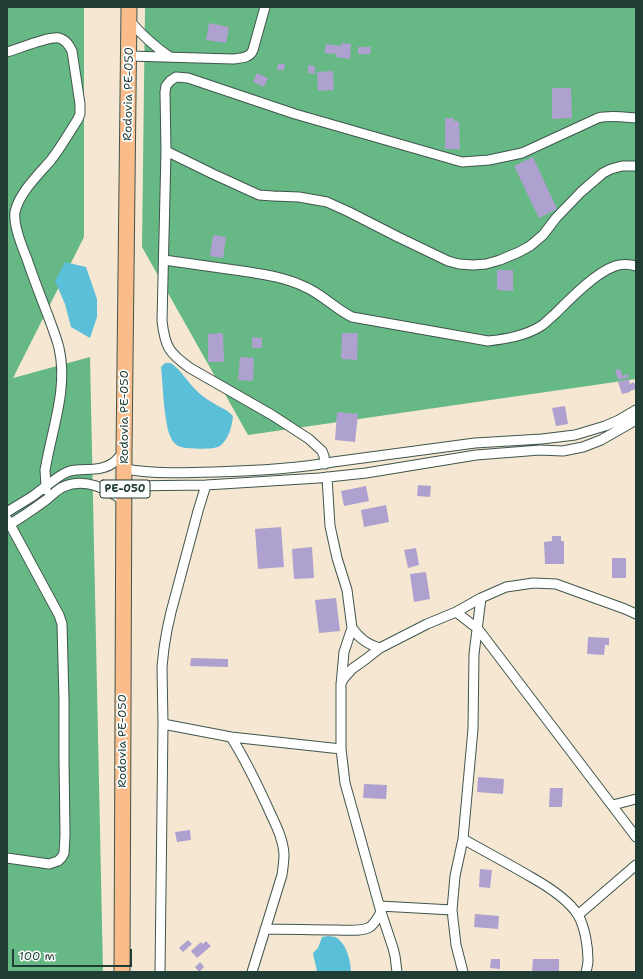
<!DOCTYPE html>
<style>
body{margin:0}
#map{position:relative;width:643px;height:979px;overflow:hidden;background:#f5e7d1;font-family:"Shantell Sans",sans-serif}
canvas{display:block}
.frame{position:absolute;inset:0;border:8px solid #1f3d34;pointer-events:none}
.scale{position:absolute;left:12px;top:949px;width:120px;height:18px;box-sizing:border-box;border:2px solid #1f3d34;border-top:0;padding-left:5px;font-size:12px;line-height:14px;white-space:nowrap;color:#1f3d34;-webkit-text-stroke:3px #fff;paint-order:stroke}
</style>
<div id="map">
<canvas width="643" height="979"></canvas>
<div class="frame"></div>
<div class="scale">100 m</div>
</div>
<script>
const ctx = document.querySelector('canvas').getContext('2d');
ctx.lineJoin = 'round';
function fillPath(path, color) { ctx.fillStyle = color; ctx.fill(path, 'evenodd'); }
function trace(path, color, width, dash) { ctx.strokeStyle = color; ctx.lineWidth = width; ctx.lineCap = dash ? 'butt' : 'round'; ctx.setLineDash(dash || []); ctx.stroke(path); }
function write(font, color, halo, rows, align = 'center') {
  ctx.font = font + ' "Shantell Sans",sans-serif'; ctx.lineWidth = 3.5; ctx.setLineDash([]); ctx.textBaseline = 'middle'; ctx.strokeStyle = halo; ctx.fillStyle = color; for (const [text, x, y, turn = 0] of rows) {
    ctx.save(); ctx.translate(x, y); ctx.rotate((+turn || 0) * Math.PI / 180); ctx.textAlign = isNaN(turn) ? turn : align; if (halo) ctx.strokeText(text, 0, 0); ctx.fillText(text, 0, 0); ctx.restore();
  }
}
const forest = new Path2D(`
 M7,7H84V237L13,378L90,357L103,972H7Z
 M145,7H636V379L248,435L142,247Z`);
const water = new Path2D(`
 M65,262L86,267L97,299V317L90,338L71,327L65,304L55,281Z
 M165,363H171C182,371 189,384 199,393C204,397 209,401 215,404C221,408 228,410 233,416C232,426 229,439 220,446C214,450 188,449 181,447C177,446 174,443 172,440C168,433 167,426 166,419C163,402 163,385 161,367Z
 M328,936C331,936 333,937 335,937C346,942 351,961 351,972H317C316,965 314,960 313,953L318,948L322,937Z`);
const building = new Path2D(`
 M209,23L229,27L226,43L206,40Z
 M341,43L351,44L350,59L336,57V54L324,53L326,44L341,46Z
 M358,47H371L370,54H358Z
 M278,64H285L284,70H277Z
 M308,65L315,66V74L308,73Z
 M333,71L334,90L318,91L317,72Z
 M257,73L268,78L264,87L253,82Z
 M552,88H571L572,118L552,119Z
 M445,118H454V121H459L460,149H445Z
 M533,157L557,209L539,218L514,166Z
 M213,235L226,237L223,258L210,256Z
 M497,270H513V291L497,290Z
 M223,333L224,362H208V334Z
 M342,333H358L357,360L341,359Z
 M252,337L262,338V348H252Z
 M240,357L254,358L253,381L238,380Z
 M620,369L623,376L628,374L629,377L618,380L615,370Z
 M629,379L630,384L634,382L636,389L630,391V392L622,394L618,382Z
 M565,406L568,424L556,426L552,408Z
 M337,412L358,414L355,442L335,440Z
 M418,485L431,486L430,497L417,496Z
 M366,486L369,501L344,506L341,491Z
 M386,505L389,522L364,527L361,510Z
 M281,527L284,567L258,569L255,529Z
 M552,536H561V541H564V564H545L544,542L552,541Z
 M312,547L314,578L294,579L292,549Z
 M416,548L419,565L408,568L404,550Z
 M612,558H626V578H612Z
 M426,572L430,599L414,602L410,574Z
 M336,598L340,631L319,633L315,600Z
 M588,637L609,638V645H605L604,655L587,654Z
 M191,658L228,659V667L190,666Z
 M478,777L504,779L503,794L477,792Z
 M364,784L387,785L386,799L363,798Z
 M550,788H563L562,807H549Z
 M190,830L191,840L177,842L175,832Z
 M480,869L492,870L490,888L479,887Z
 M475,914L499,916L498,929L474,927Z
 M188,940L192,944L183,952L179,948Z
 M206,941L211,946L197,958L191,951L201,942L203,944Z
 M491,959H500V969L490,968Z
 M533,959H559V972H532Z
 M200,962L204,967L199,972L195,967Z`);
const street = new Path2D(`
 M129,20C141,34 155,47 170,57
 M7,52C18,49 49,36 59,38C66,40 69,45 72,51L80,104V114L78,119C69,133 61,147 51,160C38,175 19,193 15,212C13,225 22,247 27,259C33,277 40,295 47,313C51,324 56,336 59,348C68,387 53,426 46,465L45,470L46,486L33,496L7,512
 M129,56L233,59C241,58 250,58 253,50L265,7
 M166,151L213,174L259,195L273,196L299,197L327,202L349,212L398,237L448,261L459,264L473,265L486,264L500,260L519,252L530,246L543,235L556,218L581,192L603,173L611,169L622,166H636
 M164,260C193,264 221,268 249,272C268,275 286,278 303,286C321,293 334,308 352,317L488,341C506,339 525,336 541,326C546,323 550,318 555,314C570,299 595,273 615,266C621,264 630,264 636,266
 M325,464L324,456L322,451L309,439L272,415L190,368C169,353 165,347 162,321L166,151L165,92L166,86L170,81L176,77L188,78L295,114L462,162L489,160L522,153L598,118C610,115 623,117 636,118
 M125,469C154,474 184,473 214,472C254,471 294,469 333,462L475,443L542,439L575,435L605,426L619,420L636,410
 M327,477L330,526L337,558L347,590L352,628L344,652L341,685V749L345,783L381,912L393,948L395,956L397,972
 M125,486L206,485L319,478L366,473L476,455L540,450L563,451L583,447L601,440L636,420
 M46,490V486C54,481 60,474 70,471C84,468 101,472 113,463C117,460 121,455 124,452
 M7,519L59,615L62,624L64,701V760L65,835L64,853L62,857L58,861L49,864L7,858
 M7,526C19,519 35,508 46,500C52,496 56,490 63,487C85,477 107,489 124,501
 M456,612L478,629L636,837
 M352,628C360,639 367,644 380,648
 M341,683L344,678L352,669L366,659L380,648L427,624L456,612L481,598L506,587L520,585L533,583L556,584L625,609L636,614
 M163,724L231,737L341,749
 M231,737C245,759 257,784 268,808C274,822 283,837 284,854C284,861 283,868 282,875L252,972
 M613,805L636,799
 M463,839C486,852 509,864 531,877C547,886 568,899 578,915C585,927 588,947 588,960C588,964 587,968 586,972
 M380,906L452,910
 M578,915L636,865
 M265,929C289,929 313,930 336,930C347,930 361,932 370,927C375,923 378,917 381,912
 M160,972L163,724L162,667L164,648L167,630L171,612L198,511L206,485
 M463,972L456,945L452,910L455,876L463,839L473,729L474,654L481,598`);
const primary = new Path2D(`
 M122,972L124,452L129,7`);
const shields = [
 [125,489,50]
];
const shieldNames = [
 ["PE-050",125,489]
];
const streetNames = [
 ["Rodovia PE-050",129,94,-89],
 ["Rodovia PE-050",125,417,-90],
 ["Rodovia PE-050",123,741,-90]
];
fillPath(forest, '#66b884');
fillPath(water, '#5cbfda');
fillPath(building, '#aea1d0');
trace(street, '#3f564c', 11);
trace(primary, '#3f564c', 17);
trace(street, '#fff', 9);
trace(primary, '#f9bc8a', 15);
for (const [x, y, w] of shields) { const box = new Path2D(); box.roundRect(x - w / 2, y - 9, w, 18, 3); ctx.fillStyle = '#fff'; ctx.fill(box); trace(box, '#1f3d34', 1); }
write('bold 11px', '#1f3d34', null, shieldNames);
write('12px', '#1f3d34', '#fff', streetNames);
</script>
